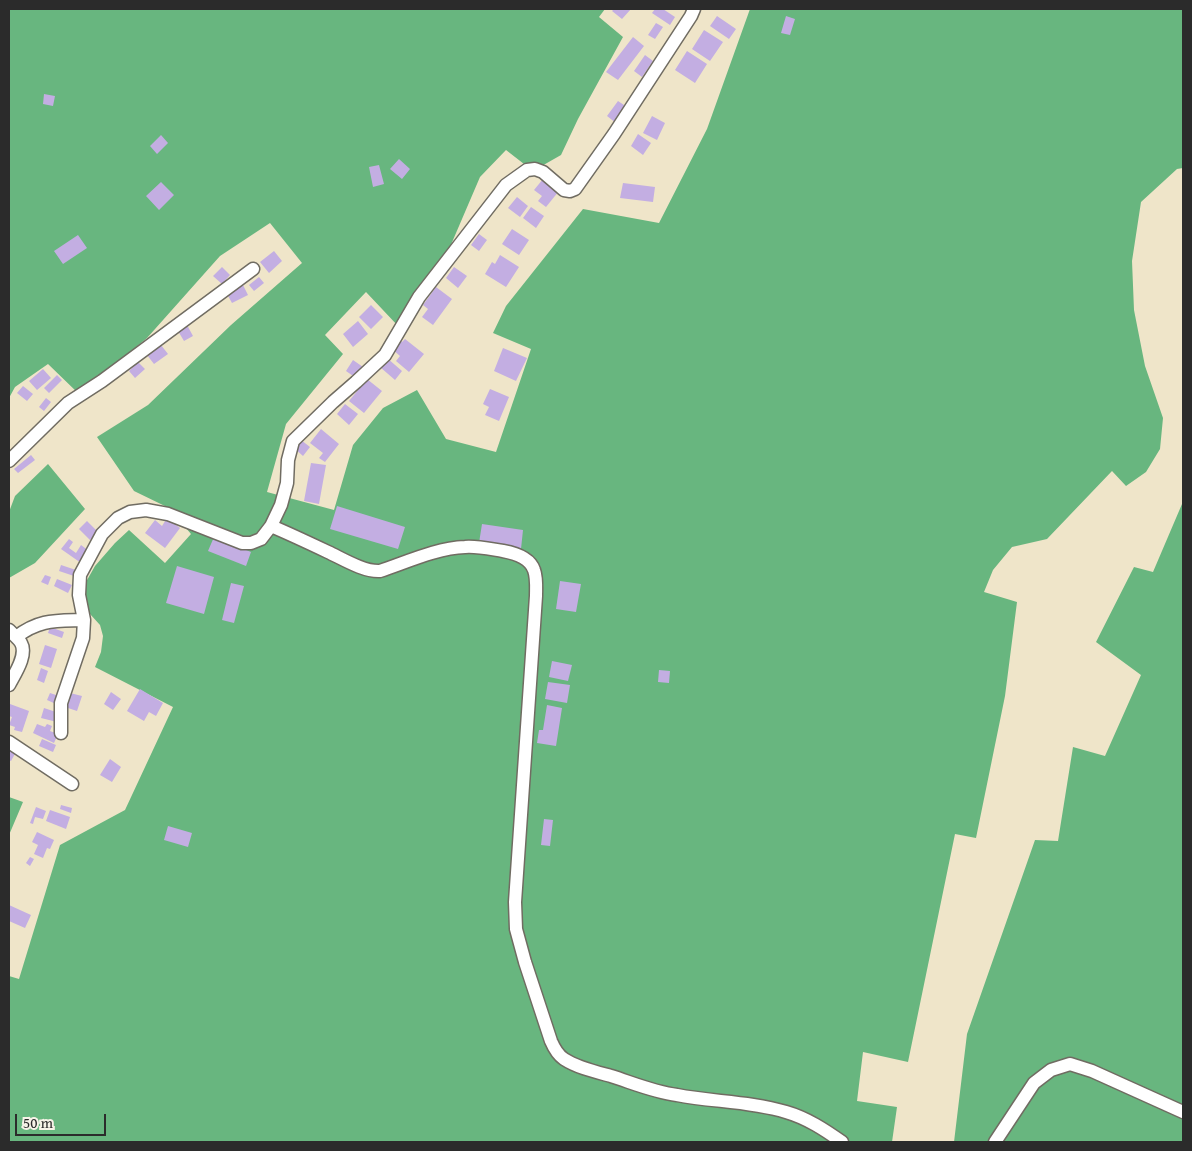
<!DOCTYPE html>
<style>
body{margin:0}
#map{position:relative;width:1192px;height:1151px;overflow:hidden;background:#efe5c9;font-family:"Gentium Book Plus",serif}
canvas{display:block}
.frame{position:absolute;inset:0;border:10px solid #2b2b2b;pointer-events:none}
.scale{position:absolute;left:15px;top:1114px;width:91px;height:22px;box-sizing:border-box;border:2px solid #2b2b2b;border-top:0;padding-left:6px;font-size:15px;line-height:18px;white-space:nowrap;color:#2b2b2b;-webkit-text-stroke:4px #f7f3e8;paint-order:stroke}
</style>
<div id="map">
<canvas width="1192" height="1151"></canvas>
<div class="frame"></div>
<div class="scale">50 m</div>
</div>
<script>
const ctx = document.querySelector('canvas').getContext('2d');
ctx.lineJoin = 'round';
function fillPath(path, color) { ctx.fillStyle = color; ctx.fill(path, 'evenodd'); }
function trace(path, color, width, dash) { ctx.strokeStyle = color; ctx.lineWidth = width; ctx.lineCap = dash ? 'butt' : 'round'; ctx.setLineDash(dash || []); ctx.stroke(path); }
const forest = new Path2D(`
 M9,9H605L599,17L623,37L578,119L561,155L533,171L506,150L480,177L441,268L399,327L366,292L325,335L343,354L286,424L267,492L334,510L353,445L383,408L417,390L446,439L496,452L531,349L493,333L506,306L583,209L659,223L707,129L750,9H1183V168L1177,169L1141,202L1132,261L1134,310L1145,366L1163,418L1160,449L1146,472L1126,486L1112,471L1047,539L1012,547L993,570L984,592L1017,602L1005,696L976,838L955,834L908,1062L863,1052L857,1101L897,1107L892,1142H9V976L19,979L60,845L125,810L173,707L95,667L101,652L103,636L100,625L90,614L83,599L82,589L95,566L115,543L129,530L165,563L191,534L169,508L134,491L97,437L148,405L231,325L302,263L270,223L220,256L147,338L79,394L48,364L15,387L9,398Z
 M48,464L85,509L35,563L9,578V512L15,496Z
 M1183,499V1142H954L967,1034L1035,840L1058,841L1073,747L1105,756L1141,675L1096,642L1134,567L1153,572L1182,504Z
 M9,797L23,802L9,835Z`);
const building = new Path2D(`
 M614,9H631L622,19L612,11Z
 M655,9H663L675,17L670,25L652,13Z
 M717,16L736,29L729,39L710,26Z
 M786,16L795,19L790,35L781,33Z
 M656,23L663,27L655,39L648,35Z
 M704,30L723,42L710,61L692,49Z
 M633,37L644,46L618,80L606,72Z
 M687,51L707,64L695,83L675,70Z
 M645,55L653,61L642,77L634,71Z
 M44,94L55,96L53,106L43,104Z
 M618,101L627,107L616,123L607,116Z
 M652,116L665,123L657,140L643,133Z
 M638,134L651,143L643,155L631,146Z
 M161,135L168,143L157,154L150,146Z
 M399,159L410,169L402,179L390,169Z
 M379,165L384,184L373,187L369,167Z
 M543,179L559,191L546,207L538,201L542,196L534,190Z
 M161,182L174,195L159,210L146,196Z
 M623,183L655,187L653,202L620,198Z
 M517,197L528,206L520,217L508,208Z
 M531,207L544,216L536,228L523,218Z
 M512,229L529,240L519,255L502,244Z
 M479,234L487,240L479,251L471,245Z
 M78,235L87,248L63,264L54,251Z
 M274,251L282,261L269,273L260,262Z
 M500,255L519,267L506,287L485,274L492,262L495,264Z
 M222,267L230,275L222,284L213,276Z
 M454,267L467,276L458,288L446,278Z
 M259,277L264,283L254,291L249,285Z
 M243,285L248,295L232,303L227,294Z
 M436,287L452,299L433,325L422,317L428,309L423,305Z
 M371,305L383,317L371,329L359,317Z
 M358,321L368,334L353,347L343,334Z
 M187,325L193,336L184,341L178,331Z
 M405,339L424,354L409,372L396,361L400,356L392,349L400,340L402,342Z
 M161,345L168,354L154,364L147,355Z
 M503,348L527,358L516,381L494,371Z
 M387,358L402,371L395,380L380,367Z
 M353,360L363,367L356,378L346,371Z
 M138,362L145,369L135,378L129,371Z
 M43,369L51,378L37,390L29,381Z
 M57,375L62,380L49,393L44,388Z
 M367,379L382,391L364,413L349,401Z
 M23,386L33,394L27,401L17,393Z
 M490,389L509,397L499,421L485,415L489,407L483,404Z
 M46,398L51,402L44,411L39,407Z
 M345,404L358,414L349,425L337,414Z
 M321,429L339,444L325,462L319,458L323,453L310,443Z
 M301,440L310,447L303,456L294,448Z
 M31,455L35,460L18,473L14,469Z
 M311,463L326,465L319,504L304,501Z
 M337,506L405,527L398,549L330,529Z
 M167,518L180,528L165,548L145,533L155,520L162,526Z
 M87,521L98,532L90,540L79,529Z
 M482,524L523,530L521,549L479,543Z
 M214,537L251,552L246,566L208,551Z
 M69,539L73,542L69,548L76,553L81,545L89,551L81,563L61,549Z
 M61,565L76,570L74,576L59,571Z
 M177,566L214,577L204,614L166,603Z
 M45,575L51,577L48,585L41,582Z
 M57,579L72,585L68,593L54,586Z
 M560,581L581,584L576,612L556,609Z
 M231,583L244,586L234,623L222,620Z
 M50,627L64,632L62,638L48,633Z
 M45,645L57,649L51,668L39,664Z
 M552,661L572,665L568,681L549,677Z
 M41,668L48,671L44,683L37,680Z
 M659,670L670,671L669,683L658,682Z
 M548,682L570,685L567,703L545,699Z
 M140,689L163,703L156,716L149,712L144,721L127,711Z
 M111,692L121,699L113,710L104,704Z
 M50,693L59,696L56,704L47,700Z
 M70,693L82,696L77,711L65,707Z
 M10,704L29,711L22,732L14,730L15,727L9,725L12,717L9,716V708Z
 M547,705L562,708L556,746L537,743L539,730H543Z
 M44,708L59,713L57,722L41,718Z
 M37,724L45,727L47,724L52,726L50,731L58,734L54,743L33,733Z
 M42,739L56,745L53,752L39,746Z
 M9,748L16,752L11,761L9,760Z
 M110,759L121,767L112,782L100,775Z
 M61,805L72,808L71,813L60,809Z
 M36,807L46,811L43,819L35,817L33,824L30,823Z
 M50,810L70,817L66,829L46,821Z
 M544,819L553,820L550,846L541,845Z
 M168,826L192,833L188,847L164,840Z
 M37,832L54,840L50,849L47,848L43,858L34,854L38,845L32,842Z
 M30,857L34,859L30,866L26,863Z
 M9,905L31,915L25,928L9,921Z`);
const minor = new Path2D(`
 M9,461L68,403L102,381L253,269
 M271,526C290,534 309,543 328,552C343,559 364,572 380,571C407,562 437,548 465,547C477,546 490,549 503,551C514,553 530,558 534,570C537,578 536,588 536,596L515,902L516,929L525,962L551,1041C554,1048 558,1055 564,1059C578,1068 596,1072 611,1076C633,1083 654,1092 677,1095C713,1102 749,1101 786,1112C807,1118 825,1130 842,1142
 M9,630L16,637C40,619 55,621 84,620
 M9,685C14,675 28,655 21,643C20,641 18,639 16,637
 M61,733V703L83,638L84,620L79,595L80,575L102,534L118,518L130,512L146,510L168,514L242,543H251L261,539L271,526L281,505L287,483L288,460L293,441L333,402L356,382L385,355L419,297L506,185L527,170L535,169L543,172L564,190L570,191L575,189L614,134L691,16L694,9
 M9,742L72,784
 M995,1142L1034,1083L1051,1070L1070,1064L1092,1071L1183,1112`);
fillPath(forest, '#68b67f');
fillPath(building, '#c3aee2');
trace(minor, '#706c62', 15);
trace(minor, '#fff', 12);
</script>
